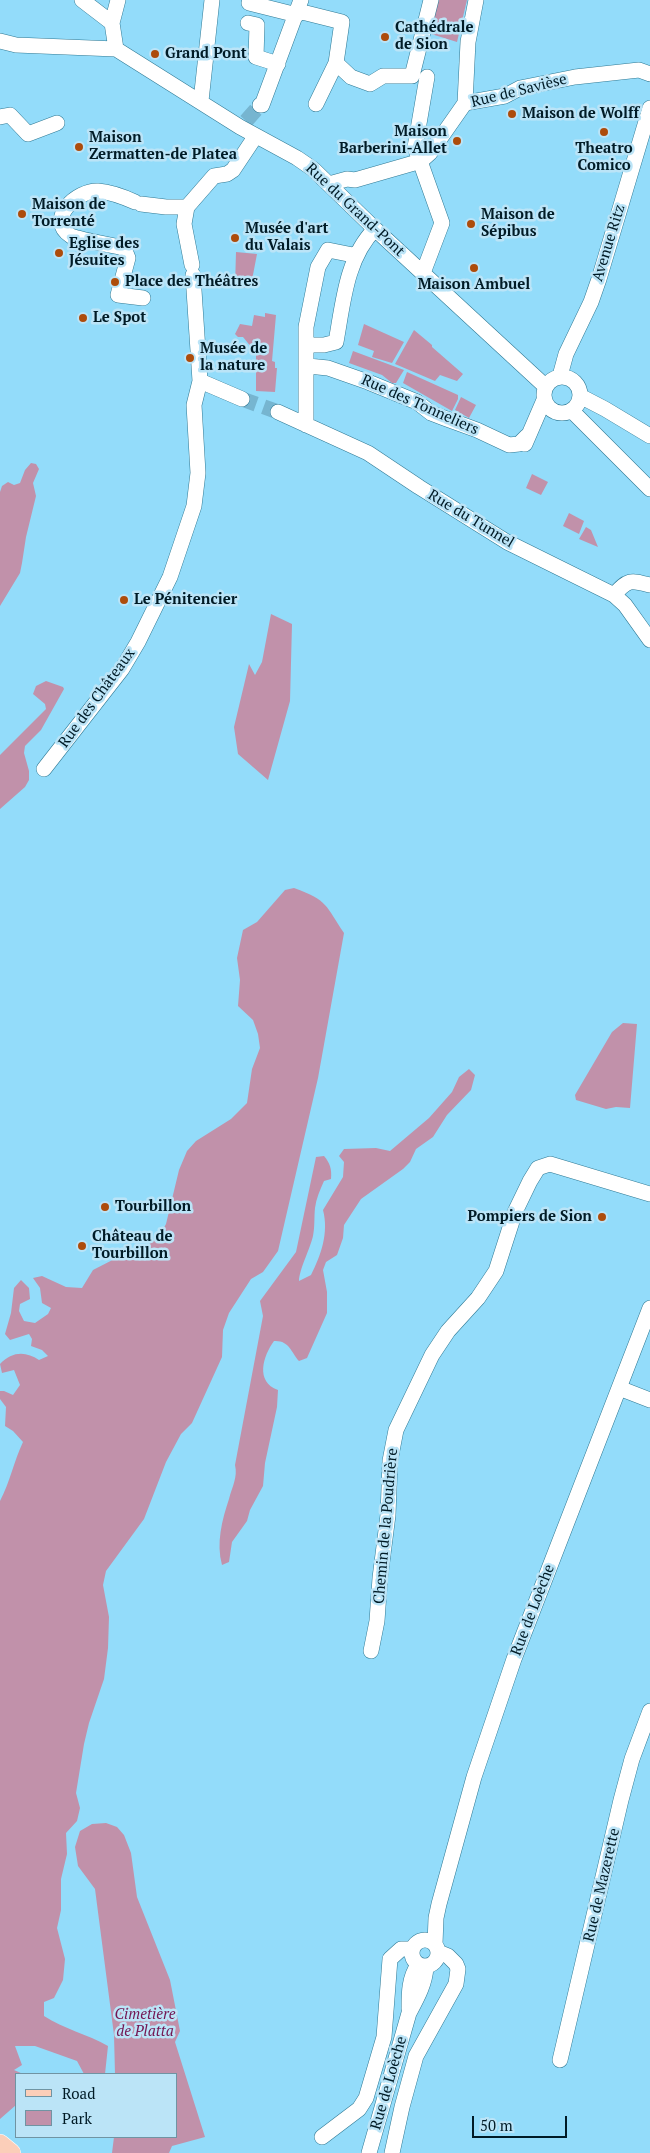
<!DOCTYPE html>
<meta charset="utf-8">
<style>
body{margin:0}
#map{position:relative;width:650px;height:2153px;overflow:hidden;background:#93dcfa;font-family:"PT Serif",serif}
canvas{display:block}
.legend{position:absolute;left:15px;top:2073px;width:162px;height:65px;box-sizing:border-box;background:#bbe4f7;border:1px solid #7094a3;margin:0;padding:6px 9px;list-style:none;font-size:15px;color:#001b26}
.legend li{display:flex;align-items:center;gap:10px;height:25px}
.legend b{width:25px;border:1px solid #7094a3}
.scale{position:absolute;left:472px;top:2116px;width:95px;height:22px;box-sizing:border-box;border:2px solid #001b26;border-top:0;padding-left:6px;font-size:15px;line-height:18px;white-space:nowrap;color:#001b26;-webkit-text-stroke:4px #bbe4f7;paint-order:stroke}
</style>
<div id="map">
<canvas width="650" height="2153"></canvas>
<ul class="legend">
<li><b style="height:6px;background:#fbceb9"></b>Road</li>
<li><b style="height:14px;background:#c191aa"></b>Park</li>
</ul>
<div class="scale">50 m</div>
</div>
<script>
const ctx = document.querySelector('canvas').getContext('2d');
ctx.lineJoin = 'round';
function fillPath(path, color) { ctx.fillStyle = color; ctx.fill(path, 'evenodd'); }
function trace(path, color, width, dash) { ctx.strokeStyle = color; ctx.lineWidth = width; ctx.lineCap = dash ? 'butt' : 'round'; ctx.setLineDash(dash || []); ctx.stroke(path); }
function write(font, color, halo, rows, align = 'center') {
  ctx.font = font + ' "PT Serif",serif'; ctx.lineWidth = 5; ctx.setLineDash([]); ctx.textBaseline = 'middle'; ctx.strokeStyle = halo; ctx.fillStyle = color; for (const [text, x, y, turn = 0] of rows) {
    ctx.save(); ctx.translate(x, y); ctx.rotate((+turn || 0) * Math.PI / 180); ctx.textAlign = isNaN(turn) ? turn : align; if (halo) ctx.strokeText(text, 0, 0); ctx.fillText(text, 0, 0); ctx.restore();
  }
}
const green = new Path2D(`
 M436,0H467L457,42L428,33Z
 M236,252L257,254L252,280L246,288L235,287Z
 M265,313L276,315L272,361L275,362V368H277L275,392L256,391V353L243,337H238L235,334L240,324L252,326L254,315L265,317Z
 M364,324L404,342L392,363L372,357L374,351L358,345Z
 M414,330L432,345V347L463,374L457,381L440,375L435,381L395,364Z
 M353,351L404,370L396,383H392L382,375L349,363Z
 M407,372L458,395V399L452,411L403,383Z
 M461,397L476,405L469,418L455,410Z
 M31,463L36,464L39,469L33,483L36,496L26,537L22,563L20,573L0,606V492L2,486L8,482L14,485L20,483L25,470Z
 M532,474L548,482L541,495L526,488Z
 M569,513L584,521L579,534L563,526Z
 M586,527L591,530L598,547L579,539Z
 M271,614L292,624L290,701L268,780L238,754L234,727L249,664L255,675L262,662Z
 M46,681L63,687L64,689L41,730L25,746L24,753L29,771V780L25,787L0,809V755L46,709L45,704L33,694L36,686Z
 M294,888C329,901 325,905 344,933L318,1078L278,1251L263,1272L251,1279L229,1313L223,1330L222,1357L192,1423L181,1434L166,1462L144,1519L106,1571L103,1585L109,1617L108,1648L104,1679L89,1723L84,1744L76,1793L80,1808L77,1821L66,1833L67,1854L61,1879V1910L57,1928L65,1959L63,1980L54,1998L44,2002V2016C64,2029 87,2034 108,2046L105,2074H84L77,2061L35,2046H15L22,2065L14,2070L23,2074H16V2105L0,2119V1501C10,1482 14,1461 23,1442L13,1431L5,1426L6,1407L0,1399V1391H4L13,1395L20,1385L14,1370L2,1373L0,1364C12,1351 26,1351 39,1360L48,1356L42,1350L31,1346L32,1339L29,1334L10,1340L5,1334L11,1313L14,1288L21,1280L29,1288L30,1299L20,1304L19,1311L24,1321L35,1323L48,1314L51,1308L42,1303L40,1288L33,1278L42,1276L66,1287L82,1288L93,1270L130,1251L148,1245L160,1235L166,1224L179,1170L187,1151L196,1141L231,1119L247,1103L252,1069L260,1048L258,1034L253,1020L238,1006L240,980L237,958L243,930L257,922L285,890Z
 M623,1023L637,1024L630,1108L616,1107L606,1109L576,1100L575,1095L612,1032Z
 M469,1069L475,1075L471,1090L447,1115L433,1137L416,1149L410,1162L403,1169L361,1199L344,1225L343,1238L337,1255L326,1262L323,1270L327,1292V1313L307,1358L299,1361C291,1352 289,1340 274,1341C263,1356 255,1382 278,1390L277,1407L265,1463L263,1486L250,1510L247,1521L232,1542L229,1562L222,1565C216,1543 222,1520 229,1499C232,1487 238,1477 235,1465L263,1316L260,1301L296,1252L316,1157L324,1156C330,1163 332,1169 331,1179L324,1181C320,1190 316,1199 315,1208C314,1217 315,1226 313,1236C310,1249 299,1270 299,1281L311,1275C321,1255 329,1233 323,1210L343,1177L344,1162L339,1156L344,1149L376,1148L390,1151L429,1118L452,1092L459,1077Z
 M106,1823L117,1827L124,1835L131,1853L137,1897L170,1980L180,2031L175,2042L205,2137L172,2146L169,2153H112L114,2137H176V2074H115L114,2035L95,1889L78,1866L75,1847L80,1831L92,1824Z`);
const minorTunnel = new Path2D(`
 M246,121L260,105
 M242,399L278,412`);
const minor = new Path2D(`
 M82,0L112,23
 M249,3L297,15
 M298,11L342,22L336,63L316,104
 M248,23L257,25L256,57L278,64
 M0,41L16,45L116,49L240,127L297,158L313,169L375,229L545,386
 M116,49L112,23L118,0
 M336,63L351,77L370,84L383,76H412L431,0
 M201,101L212,0
 M465,103L468,42L476,0
 M260,105H262L301,0
 M0,117L10,115L28,134L57,123
 M329,184L347,179L355,180L421,161L430,153L465,103L505,96L520,88L575,77L639,70L650,74
 M135,202C124,197 110,192 98,191C77,190 45,219 71,236C77,239 115,246 124,248L128,258L118,295L143,298
 M141,204L166,207H187
 M192,265L184,224L187,207L214,176L227,174L233,170L255,137
 M423,273L442,223L415,147L427,77
 M307,345H324L336,342C343,304 346,258 375,229
 M308,366L328,368L368,382L417,402L431,413L444,418L477,430L509,445L519,444L527,436
 M560,376L566,354L591,302L599,279L650,108
 M544 395a18 18 0 1 1 36 0a18 18 0 1 1-36 0Z
 M200,381L242,399
 M580,396L605,409L650,436
 M572,411L650,489
 M278,412L368,453L419,487L507,542L614,595L625,605L650,640
 M306,425V327L318,267L328,250L353,255L357,253
 M525,444L544,400
 M614,595C628,579 630,580 650,585
 M44,769L122,669L138,642L170,577L194,506L198,473L194,405L200,381L193,275
 M619,1388L650,1400
 M371,1651L377,1621L380,1578L388,1515L390,1461L396,1430L432,1355L448,1331L478,1298L496,1271L515,1212L530,1181L538,1168L550,1164L650,1194
 M412 1953a13 13 0 1 1 26 0a13 13 0 1 1-26 0Z
 M435,1944L436,1918L439,1904L474,1777L514,1659L650,1308
 M409,2009C409,1993 409,1978 418,1965
 M560,2060L621,1800L632,1759L650,1711
 M322,2137L359,2109L366,2098L384,2037L390,1959L401,1949H412
 M369,2153L409,2013C417,1998 425,1984 426,1967
 M392,2153L402,2107L416,2056L456,1984L458,1969L456,1964L448,1956L438,1952`);
const major = new Path2D(`
 M0,2144L11,2153`);
const markers = [
 [385,37,5,"#ad4c0b"],
 [155,54,5,"#ad4c0b"],
 [512,114,5,"#ad4c0b"],
 [604,132,5,"#ad4c0b"],
 [457,141,5,"#ad4c0b"],
 [79,147,5,"#ad4c0b"],
 [22,214,5,"#ad4c0b"],
 [471,224,5,"#ad4c0b"],
 [235,238,5,"#ad4c0b"],
 [59,253,5,"#ad4c0b"],
 [474,268,5,"#ad4c0b"],
 [115,282,5,"#ad4c0b"],
 [83,318,5,"#ad4c0b"],
 [190,358,5,"#ad4c0b"],
 [124,600,5,"#ad4c0b"],
 [105,1207,5,"#ad4c0b"],
 [602,1217,5,"#ad4c0b"],
 [82,1246,5,"#ad4c0b"]
];
const poiNames = [
 ["Cathédrale",395,28],
 ["de Sion",395,45],
 ["Grand Pont",165,54],
 ["Maison de Wolff",522,114],
 ["Maison",447,132,"right"],
 ["Barberini-Allet",447,149,"right"],
 ["Maison",89,138],
 ["Zermatten-de Platea",89,155],
 ["Theatro",604,149,"center"],
 ["Comico",604,166,"center"],
 ["Maison de",32,205],
 ["Torrenté",32,222],
 ["Maison de",481,215],
 ["Sépibus",481,232],
 ["Musée d'art",245,229],
 ["du Valais",245,246],
 ["Eglise des",69,244],
 ["Jésuites",69,261],
 ["Place des Théâtres",125,282],
 ["Maison Ambuel",474,285,"center"],
 ["Le Spot",93,318],
 ["Musée de",200,349],
 ["la nature",200,366],
 ["Le Pénitencier",134,600],
 ["Tourbillon",115,1207],
 ["Pompiers de Sion",592,1217,"right"],
 ["Château de",92,1237],
 ["Tourbillon",92,1254]
];
const streetNames = [
 ["Rue de Savièse",519,91,-14],
 ["Rue du Grand-Pont",355,210,43],
 ["Avenue Ritz",609,243,-73],
 ["Rue des Tonneliers",420,405,24],
 ["Rue du Tunnel",471,519,31],
 ["Rue des Châteaux",97,698,-54],
 ["Chemin de la Poudrière",386,1526,-85],
 ["Rue de Loèche",533,1610,-69],
 ["Rue de Mazerette",602,1885,-77],
 ["Rue de Loèche",389,2083,-74]
];
const parkNames = [
 ["Cimetière",145,2015],
 ["de Platta",145,2032]
];
fillPath(green, '#c191aa');
trace(minorTunnel, '#76b5d0', 15, [15, 8]);
trace(minor, '#2f7994', 16);
trace(major, '#fff', 20);
trace(minor, '#fff', 15);
trace(major, '#fbceb9', 19);
for (const [x, y, r, color] of markers) { const dot = new Path2D(); dot.arc(x, y, r, 0, 2 * Math.PI); ctx.fillStyle = color; ctx.fill(dot); trace(dot, '#bbe4f7', 2); }
write('bold 15px', '#001b26', '#bbe4f7', poiNames, 'left');
write('15px', '#001b26', '#bbe4f7', streetNames);
write('italic 15px', '#731652', '#bbe4f7', parkNames);
</script>
